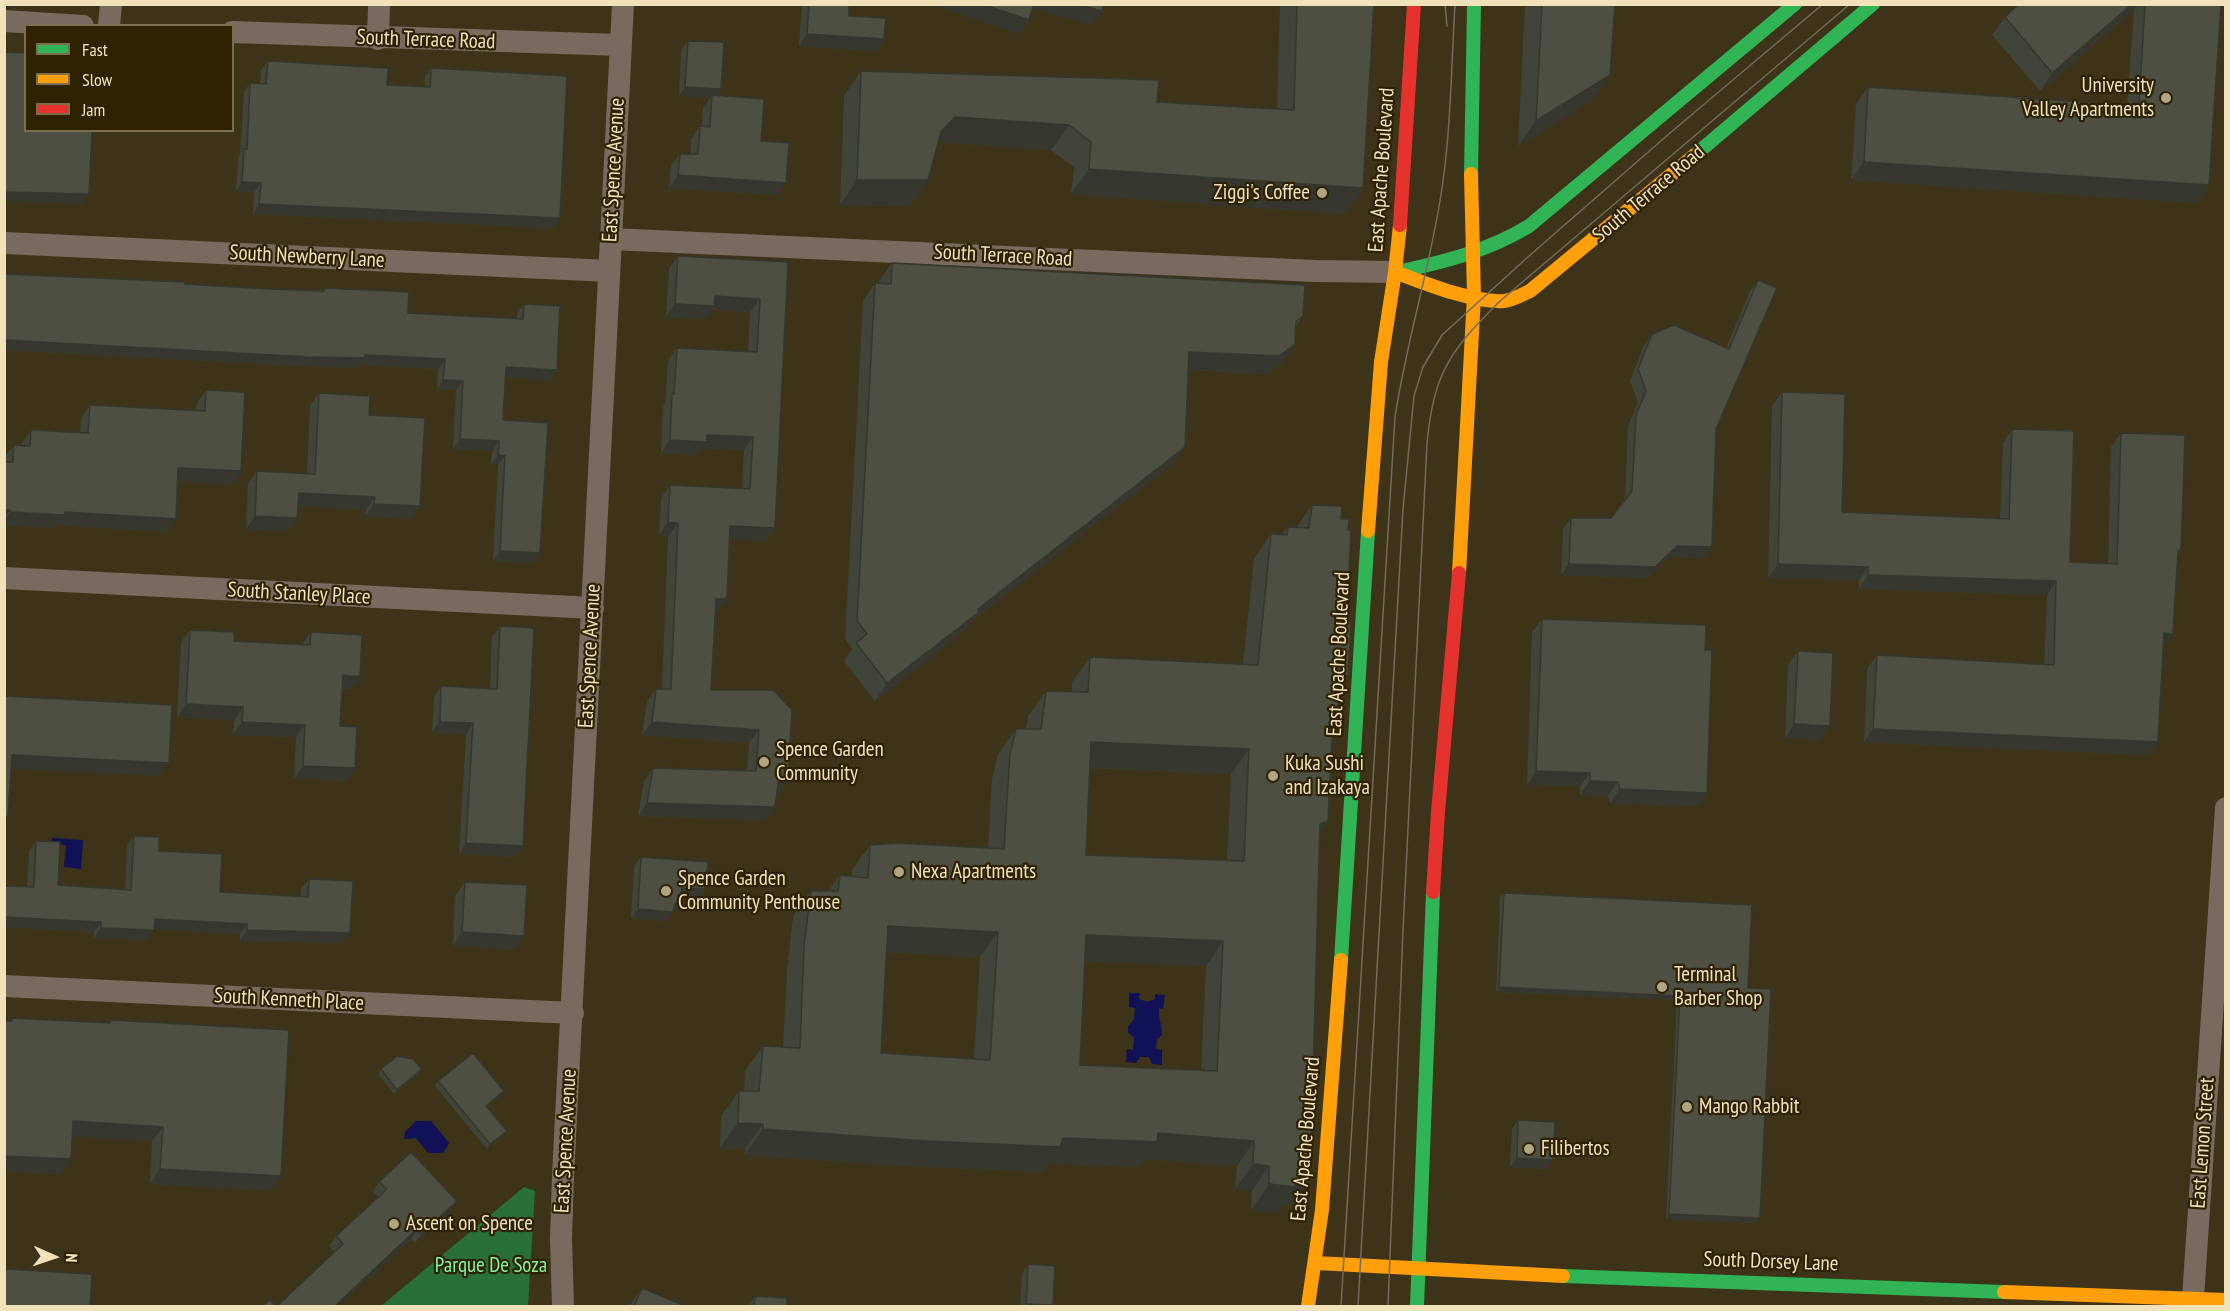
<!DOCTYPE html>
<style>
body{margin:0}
#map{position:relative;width:2230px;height:1311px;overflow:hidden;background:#3c3319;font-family:"PT Sans Narrow",sans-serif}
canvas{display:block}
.frame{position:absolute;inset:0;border:6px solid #f2e2ba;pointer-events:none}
.legend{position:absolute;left:24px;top:24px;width:210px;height:108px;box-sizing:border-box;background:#2e2100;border:2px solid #7c6e4a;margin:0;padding:8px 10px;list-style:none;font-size:18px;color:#f2e2ba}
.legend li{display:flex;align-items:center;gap:12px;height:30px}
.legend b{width:30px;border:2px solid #7c6e4a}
.north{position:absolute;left:24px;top:1227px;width:60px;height:60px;-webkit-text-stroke:4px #2e2100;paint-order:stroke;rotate:93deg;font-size:16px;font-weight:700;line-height:24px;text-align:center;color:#f2e2ba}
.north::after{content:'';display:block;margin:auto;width:21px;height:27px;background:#f2e2ba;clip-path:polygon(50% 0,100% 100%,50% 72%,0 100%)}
</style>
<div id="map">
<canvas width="2230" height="1311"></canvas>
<div class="frame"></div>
<ul class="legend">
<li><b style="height:8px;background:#30b455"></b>Fast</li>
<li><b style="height:8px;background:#ff9f0a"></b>Slow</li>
<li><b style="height:8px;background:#e5322d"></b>Jam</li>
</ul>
<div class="north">N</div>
</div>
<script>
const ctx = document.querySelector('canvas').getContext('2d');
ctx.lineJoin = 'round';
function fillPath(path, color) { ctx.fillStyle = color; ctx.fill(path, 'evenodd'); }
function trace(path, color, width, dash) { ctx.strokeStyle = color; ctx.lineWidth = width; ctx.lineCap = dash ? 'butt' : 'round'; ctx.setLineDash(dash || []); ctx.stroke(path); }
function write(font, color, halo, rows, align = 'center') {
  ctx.font = font + ' "PT Sans Narrow",sans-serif'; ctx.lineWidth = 4.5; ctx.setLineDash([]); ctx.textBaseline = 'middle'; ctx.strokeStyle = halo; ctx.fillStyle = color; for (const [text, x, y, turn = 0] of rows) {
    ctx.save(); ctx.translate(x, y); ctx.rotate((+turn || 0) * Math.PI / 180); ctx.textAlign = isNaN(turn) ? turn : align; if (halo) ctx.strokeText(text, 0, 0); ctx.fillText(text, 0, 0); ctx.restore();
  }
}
const green = new Path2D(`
 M524,1187L535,1191L528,1306H381Z`);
const water = new Path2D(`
 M52,838L83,840L81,869L64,867L66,845L51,844Z
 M1129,993H1140L1139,999L1148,1002L1155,999V994L1165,995L1163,1009L1159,1008C1158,1018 1162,1025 1162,1035L1157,1039L1156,1049L1162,1050V1065L1152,1064L1149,1057H1140L1136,1063L1126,1062L1127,1049L1133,1050L1134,1038L1128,1032V1027L1134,1019L1135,1008L1129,1007Z
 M416,1121H431L449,1143L443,1153H428L416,1138L404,1139L405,1132Z`);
const street = new Path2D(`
 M4,21L83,26
 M109,26L111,4
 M232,32L620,45
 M378,39L379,4
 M611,239L1315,271L1395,272
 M4,243L609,271
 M4,578L593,608
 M4,986L573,1013
 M2193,1298L2226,808
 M563,1306L561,1239L563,1176L623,4`);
const fast = new Path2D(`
 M1695,155L1873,4
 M1471,174L1474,4
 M1397,272C1444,262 1488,251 1529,226L1795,4
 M1341,960L1368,531
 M1563,1276L2004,1292
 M1417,1306L1433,892`);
const slow = new Path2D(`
 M1395,272C1424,283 1473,303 1504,301C1513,300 1522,295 1530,291L1695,155
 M1368,531L1381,362L1395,272L1400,225
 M1459,573L1474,296L1471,174
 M1316,1263L1563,1276
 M2004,1292L2226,1300
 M1308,1306L1322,1210L1341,960`);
const jam = new Path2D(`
 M1400,225L1414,4
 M1433,892L1438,812L1459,573`);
const tram = new Path2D(`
 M1445,4L1447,26
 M1341,1306L1395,417C1406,344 1428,274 1440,201C1451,136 1451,70 1455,4
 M1358,1306L1403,509L1414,396L1423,367L1442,335L1529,256L1670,133L1823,4
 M1388,1306L1403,930L1427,443C1434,371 1451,350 1500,301L1850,4`);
const wall = new Path2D(`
 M802,4H849V16L884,39L876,51L799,46Z
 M1280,4H1374L1345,214L1071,194L1074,167L1051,150L938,142L910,206L840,205L844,96L861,71L1157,102L1277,109Z
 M1525,4H1615L1592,100L1518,146Z
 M2019,4H2221L2209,185L2197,203L1851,180L1856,105L1868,87L2127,105L2134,10L2040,91L1992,35L2005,17Z
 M688,41L716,96L761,141L777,195L669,188L671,166L680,154H690L691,139L700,126H702L703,108L710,98L679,96L681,50Z
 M268,61L387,85L425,87V77L431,68L560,218L553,228L253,214L254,192L236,191L238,158L240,155L244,92L250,83H260L261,70Z
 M678,256L788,262L775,528L766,541L730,539L717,612H716L711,690H773L788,781L779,794L776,795L775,807L766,820L638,816L644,781L653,768L747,771L749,743L642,735L647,702L656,689H662L668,536L659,535L661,498L670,485L742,489L744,450L702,448L698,455L661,453L663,407L665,403L668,361L677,348L748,352L750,312L712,310L705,319L666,317L669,269Z
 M892,263L1303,316L1296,326L1283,362L1267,374L1189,370L1185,447L1172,464L971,622L965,630L875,701L844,661L852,649L845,639L863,301L875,283L879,284V281Z
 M4,274L268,289L322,291L324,288L408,313L517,318V314L524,304L557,370L550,380L505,377L503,420L534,563L493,561L498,465H491L492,451L453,449L456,390L437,389L438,369L361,365L358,368L303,366L4,350Z
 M1758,280L1716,429L1705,558L1669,557L1647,578L1561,575L1563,529L1571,518H1611L1625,501L1628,426L1638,402L1630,381L1644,345L1652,334L1726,348L1750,291Z
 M206,390L241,471L232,484L178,481L167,532L57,525L56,528L4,525V458L14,445L21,446L22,443L31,430L80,433L81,418L90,405L196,410L197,403Z
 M1782,392L1842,512L2000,518L2003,443L2012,429L2070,562L2108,564L2111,447L2121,433L2178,555L2163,647L2149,755L1864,742L1867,669L1877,655L2044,665L2047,595L1859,589V580L1768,578L1772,406Z
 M319,393L369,415L411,519L365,516L366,510L298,506L297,518L288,531L246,529L248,484L257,471L307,474L310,406Z
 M1312,505L1341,519L1347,621L1348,676L1342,684L1332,737L1328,821L1319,833L1310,1180L1292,1206L1282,1205L1277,1212L1251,1210L1252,1191L1235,1189L1237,1166L1145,1159L1139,1167L1049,1163L1042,1172L908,1166L745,1155V1149L720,1148L721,1116L739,1091H744L745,1071L763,1046L783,1047L787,972L793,916L811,891H828L840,875L852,876V870L870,845L988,848L992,779L998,754L1016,729H1026L1028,716L1046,691H1072V682L1090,657L1243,664L1254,559L1271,534L1282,535L1288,527L1296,528ZM1090,768L1231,774L1227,861L1086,855ZM887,952L980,957L974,1059L881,1053ZM1084,961L1206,966L1201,1071L1080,1065Z
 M1542,619L1705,650L1707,793L1698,806L1610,803L1608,796L1580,795V786L1527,785L1532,632Z
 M500,626L523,846L515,857L459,854L466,734L432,732L434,697L441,686L490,688L492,637Z
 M190,630L234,641L302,644L311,632L351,689H342L340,726L355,768L346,781L294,778L296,737L233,735L234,720L177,717L181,642Z
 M1798,651L1821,740L1785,738L1788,665Z
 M134,836L220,892L301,896V889L309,879L343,943L240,941V934L154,929L147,940L94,938V932L4,927V886L27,887L29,851L36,841L58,885L125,889L127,846Z
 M641,857L698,898H680V903L666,921L631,918L634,866Z
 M465,882L514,949L453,946L455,896Z
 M1504,893L1748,988L1756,1223L1666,1219L1677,1000L1496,992L1500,897Z
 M12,1018L108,1023L111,1020L271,1190L150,1184L152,1141L73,1136L61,1174L4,1171V1021H10Z
 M381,1069L418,1074L394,1094L378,1074Z
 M438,1081L501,1095L487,1107L507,1131L503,1135L487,1149L435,1086Z
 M1518,1120L1553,1160L1546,1169L1510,1167L1512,1129Z
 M379,1182L457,1201L450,1210L415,1243L411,1239L335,1252L329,1246L336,1236L378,1197L373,1191Z
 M1028,1264L1053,1306H1020L1022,1274Z
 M642,1288L685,1306H630L632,1302Z
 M755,1296L787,1306H747Z`);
const shadedWall = new Path2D(`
 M930,4H982L1029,20L1020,34Z
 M1030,4H1077L1102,11L1092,25L1028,7Z
 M2132,4H2137L2134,10L2040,91L2052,73Z
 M807,34L884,39L876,51L799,46Z
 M1610,75L1592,100L1518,146L1536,121Z
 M685,87L721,89L715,98L712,95L710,98L679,96Z
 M955,117L1069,125L1051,150L937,142L941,132Z
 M1864,162L2209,185L2197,203L1851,180Z
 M1089,169L1363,188L1345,214L1071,194Z
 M678,175L786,183L777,195L669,188Z
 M857,180H928L910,206L840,205Z
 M242,182L261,183L254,192L236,191Z
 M4,192L89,194L82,204L4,201Z
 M259,204L560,218L553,228L253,214Z
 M715,296L760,299L750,312L712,310L705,319L666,317L675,304Z
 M4,340L365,355L445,359L438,369L361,365L358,368L303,366L4,350Z
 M1295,344L1283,362L1267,374L1177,369L1189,352Z
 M506,367L557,370L550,380L499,377Z
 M443,380L463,381L456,390L437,389Z
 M707,435L753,437L744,450L702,448L698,455L661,453L670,440Z
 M460,439L499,441L492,451L453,449Z
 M1185,447L1172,464L971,622L965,630L875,701L887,683L978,609Z
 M498,455L505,456L498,465H491Z
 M178,468L241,471L232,484L169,481Z
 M299,493L375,497L366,510L290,506Z
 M374,504L420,506L411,519L365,516Z
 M4,510H10L4,518Z
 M10,512H65L176,519L167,532L57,525L56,528L4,525V520Z
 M255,516L297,518L288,531L246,529Z
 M668,522L678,523L668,536L659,535Z
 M730,526L775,528L766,541L721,539Z
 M1677,546L1712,547L1705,558L1669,557L1647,578L1561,575L1569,564Z
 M500,551L540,553L534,563L493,561Z
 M1778,564L1868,567L1859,580L1768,578Z
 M1868,575L2056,581L2047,595L1859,589Z
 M716,599H727L717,612H707Z
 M2164,633L2173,634L2164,647H2154Z
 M343,675L360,677L351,689L334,688Z
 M1343,676H1348L1330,701Z
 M186,704L243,707L234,720L177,717Z
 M242,722L305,725L296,737L233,735Z
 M440,722L473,723L466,734L432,732Z
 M652,722L759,730L749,743L642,735Z
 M1794,724L1830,726L1821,740L1785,738Z
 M1873,729L2158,742L2149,755L1864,742Z
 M1091,742L1249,749L1231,774L1074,767Z
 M12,755L169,763L159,776L4,768Z
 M303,766L355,768L346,781L294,778Z
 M1536,771L1590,773L1580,786L1527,785Z
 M788,781L779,794L769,796L778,783Z
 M1590,781L1618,782L1608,796L1580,795Z
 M1620,789L1707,793L1698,806L1610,803Z
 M647,803L775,807L766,820L638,816Z
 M1328,821L1310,847L1320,824Z
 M466,843L523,846L515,857L459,854Z
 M682,888L705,889L698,898H675Z
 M675,903H680L666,921L631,918L638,909Z
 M4,917L101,922L94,932L4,927Z
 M155,919L247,924L240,934L148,929Z
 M888,926L998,932L980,957L871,951Z
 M101,928L154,930L147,940L94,938Z
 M247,930L350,933L343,943L240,941Z
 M462,932L524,936L514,949L453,946Z
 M1086,935L1223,941L1206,966L1068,961Z
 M1499,987L1680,996L1677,1000L1496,992Z
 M422,1069L418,1074L394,1094L397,1090Z
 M504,1091L501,1095L483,1110L486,1106Z
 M73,1121L163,1127L152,1141L63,1136Z
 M738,1123L763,1124L745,1149L720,1148Z
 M763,1129L1063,1138L1158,1133L1254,1141L1237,1166L1145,1159L1139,1167L1049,1163L1042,1172L908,1166L745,1155Z
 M507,1131L503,1135L487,1149L490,1144Z
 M5,1156L71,1159L61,1174L4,1171Z
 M1517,1158L1553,1160L1546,1169L1510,1167Z
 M1253,1164L1269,1166L1252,1191L1235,1189Z
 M160,1169L281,1176L271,1190L150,1184Z
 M1296,1179L1310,1180L1292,1206L1282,1205L1277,1212L1251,1210L1269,1184Z
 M457,1201L450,1210L415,1243L421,1234Z
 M1669,1214L1760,1218L1756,1223L1666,1219Z
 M417,1229L411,1239L338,1306H335Z
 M1026,1304L1053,1305V1306H1024Z`);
const building = new Path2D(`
 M809,4H849V16L886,18L884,39L807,34Z
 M982,4H1034L1029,20Z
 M1077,4H1104L1102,11Z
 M1297,4H1374L1363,188L1089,169L1091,142L1069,125L955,117L941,132L928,180H857L861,71L1159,80L1157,102L1294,110Z
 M1542,4H1615L1610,75L1536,121Z
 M2019,4H2132L2052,73L2005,17Z
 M2145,4H2221L2209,185L1864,162L1868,87L2139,106Z
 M688,41L724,42L721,89L685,87Z
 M4,52L26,53V130H92L89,194L4,192Z
 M268,61L388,68L387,85L430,87L431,68L567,76L560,218L259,204L261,183L242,182L244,149H247L250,83L266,84Z
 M712,95L764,99L761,141L789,143L786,183L678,175L680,154H698L700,126L710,127Z
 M678,256L788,262L775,528L730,526L727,599H716L711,690H773L792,710L788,781L778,783L775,807L647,803L653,768L756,771L759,730L652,722L656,689H671L678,523L668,522L670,485L750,489L753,437L707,435V442L670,440L672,394H674L677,348L757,352L760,299L715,296L714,306L675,304Z
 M892,263L1305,285L1303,316L1296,321L1295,344L1279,356L1189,352L1185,447L978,609V613L887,683L856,643L867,634L857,621L875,283L891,284Z
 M4,274L185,282V284L268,289L324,291V288L409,292L408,313L523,319L524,304L560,306L557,370L506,367L503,420L548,423L540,553L500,551L505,456L498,455L499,441L460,439L463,381L443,380L445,359L365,355V358L309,357L4,340Z
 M1758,280L1777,288L1716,429L1712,547L1677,546L1655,567L1569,564L1571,518H1611L1632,491L1636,415L1646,391L1638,369L1652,334L1674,325L1729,349Z
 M206,390L245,392L241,471L178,468L176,519L65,512V515L10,512V510H4V462H13L14,445L30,446L31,430L88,433L90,405L205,411Z
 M1782,392L1845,394L1842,512L2009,519L2012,429L2074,431L2070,562L2117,564L2121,433L2185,435L2181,551L2178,550L2173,634L2164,633L2158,742L1873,729L1877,655L2054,665L2056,581L1868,575V567L1778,564Z
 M319,393L370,396L369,415L425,418L420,506L374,504L375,497L299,493L297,518L255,516L257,471L315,474Z
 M1312,505L1342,506L1341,519H1349L1348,530H1351L1347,621H1351L1348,676H1343L1332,737L1328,821L1320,824L1310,1180L1296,1179L1295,1187L1269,1184V1166L1253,1164L1254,1141L1158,1133L1157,1142L1063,1138L1060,1147L926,1141L763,1129V1124L738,1123L739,1091H759L763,1046L800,1048L804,946L811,891H838L840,875L868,878L870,845L898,843L1004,849L1010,754L1016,729H1041L1046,691L1088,692L1090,657L1258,665L1271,534L1287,535L1288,527L1309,528ZM1091,742L1249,749L1244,861L1086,855ZM888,926L998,932L990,1060L881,1053ZM1086,935L1223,941L1217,1071L1080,1065Z
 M1542,619L1706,625L1705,650H1712L1707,793L1620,789L1618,782L1590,781V773L1536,771Z
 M500,626L534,628L523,846L466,843L473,723L440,722L441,686L497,689Z
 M190,630L234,632V641L310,645L311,632L362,635L360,677L343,675L340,726L357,727L355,768L303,766L305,725L242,722L243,707L186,704Z
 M1798,651L1833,653L1830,726L1794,724Z
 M4,696L172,705L169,763L12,755L8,817H4Z
 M134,836L159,837V851L222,854L220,892L308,897L309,879L353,881L350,933L247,930V924L155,919L154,930L101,928V922L4,917V886L34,887L36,841L60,842L58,885L131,890Z
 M641,857L708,862L705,889L682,888L680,903H675L673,912L638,909Z
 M465,882L527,885L524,936L462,932Z
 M1504,893L1752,905L1748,988L1771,989L1760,1218L1669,1214L1680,996L1499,987Z
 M12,1018L110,1023L111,1020L289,1030L281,1176L160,1169L163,1127L73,1121L71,1159L5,1156L4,1021H12Z
 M473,1053L504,1091L486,1106L507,1131L490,1144L438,1081Z
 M397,1056L413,1059L422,1069L397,1090L381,1069Z
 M1518,1120L1555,1122L1553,1160L1517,1158Z
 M411,1152L457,1201L421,1234L417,1229L335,1306H277L343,1244L336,1236L387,1189L379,1182Z
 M1028,1264L1055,1266L1053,1305L1026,1304Z
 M4,1269L92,1274L90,1306H4Z
 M642,1288L685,1306H634Z
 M755,1296L787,1298V1306H754Z
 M270,1300L276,1306H262Z`);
const markers = [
 [2166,98,6,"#b2a582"],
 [1322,193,6,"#b2a582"],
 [764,762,6,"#b2a582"],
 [1273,776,6,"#b2a582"],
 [899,872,6,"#b2a582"],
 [666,891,6,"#b2a582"],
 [1662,987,6,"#b2a582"],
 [1687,1107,6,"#b2a582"],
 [1529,1149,6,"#b2a582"],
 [394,1224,6,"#b2a582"]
];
const streetNames = [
 ["South Terrace Road",426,40,2],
 ["East Spence Avenue",614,170,-87],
 ["East Apache Boulevard",1382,170,-86],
 ["South Terrace Road",1649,194,-40],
 ["South Terrace Road",1003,256,3],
 ["South Newberry Lane",307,257,3],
 ["South Stanley Place",299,594,3],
 ["East Apache Boulevard",1339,654,-87],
 ["East Spence Avenue",590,656,-87],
 ["South Kenneth Place",289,1000,3],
 ["East Apache Boulevard",1306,1139,-85],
 ["East Spence Avenue",566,1141,-87],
 ["East Lemon Street",2203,1143,-86],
 ["South Dorsey Lane",1771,1262,2]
];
const poiNames = [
 ["University",2154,86,"right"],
 ["Valley Apartments",2154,110,"right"],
 ["Ziggi's Coffee",1310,193,"right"],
 ["Spence Garden",776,750],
 ["Community",776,774],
 ["Kuka Sushi",1285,764],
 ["and Izakaya",1285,788],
 ["Nexa Apartments",911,872],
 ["Spence Garden",678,879],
 ["Community Penthouse",678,903],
 ["Terminal",1674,975],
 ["Barber Shop",1674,999],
 ["Mango Rabbit",1699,1107],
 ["Filibertos",1541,1149],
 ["Ascent on Spence",406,1224]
];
const parkNames = [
 ["Parque De Soza",491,1266]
];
fillPath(green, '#296f39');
fillPath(water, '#101156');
trace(street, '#786a5f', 22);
trace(fast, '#30b455', 14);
trace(slow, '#ff9f0a', 14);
trace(jam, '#e5322d', 14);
trace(tram, '#746a5b', 1.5);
fillPath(wall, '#414438');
fillPath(shadedWall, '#35372e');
fillPath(building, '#4c4f41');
trace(building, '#35372e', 1.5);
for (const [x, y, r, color] of markers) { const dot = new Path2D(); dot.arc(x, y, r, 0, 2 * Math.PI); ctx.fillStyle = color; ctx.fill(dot); trace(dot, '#2e2100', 2); }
write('21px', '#f2e2ba', '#2e2100', streetNames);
write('21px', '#f2e2ba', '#2e2100', poiNames, 'left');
write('21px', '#82f69d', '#2e2100', parkNames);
</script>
